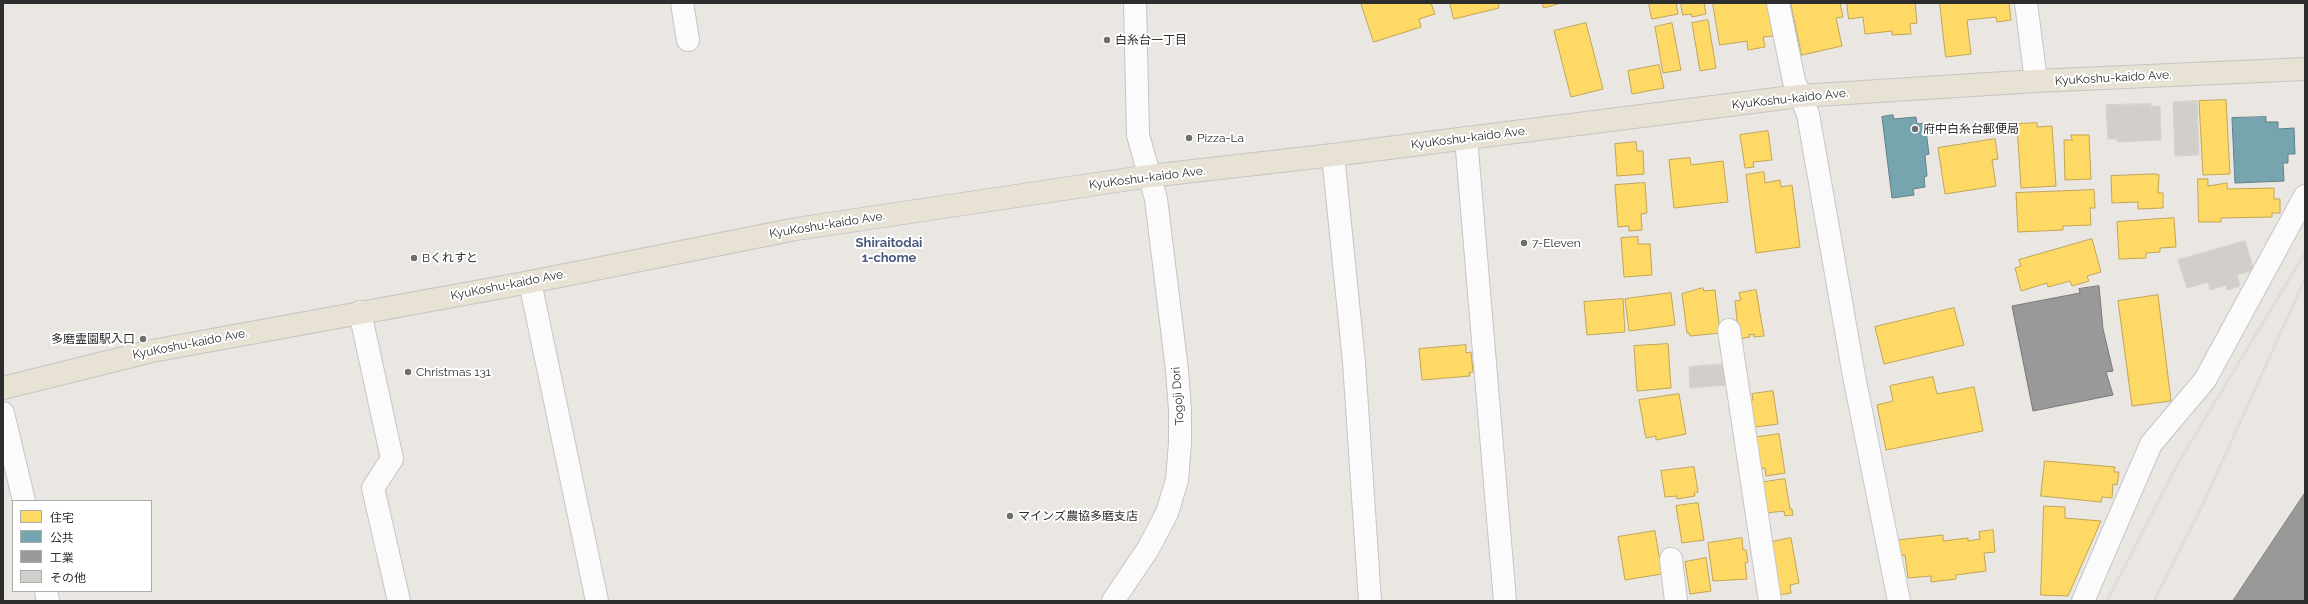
<!DOCTYPE html>
<meta charset="utf-8">
<style>
body{margin:0}
#map{position:relative;width:2308px;height:604px;overflow:hidden;background:#eae6e2;font-family:Raleway,"Noto Sans JP",sans-serif}
canvas{display:block}
.frame{position:absolute;inset:0;border:4px solid #2d2d2d;pointer-events:none}
.legend{position:absolute;left:12px;top:500px;width:140px;height:92px;box-sizing:border-box;background:#fff;border:1px solid #ababab;margin:0;padding:5px 7px;list-style:none;font-size:12px;color:#2d2d2d}
.legend li{display:flex;align-items:center;gap:8px;height:20px}
.legend b{width:20px;border:1px solid #ababab}
</style>
<div id="map">
<canvas width="2308" height="604"></canvas>
<div class="frame"></div>
<ul class="legend">
<li><b style="height:11px;background:#ffd966"></b>住宅</li>
<li><b style="height:11px;background:#76a5af"></b>公共</li>
<li><b style="height:11px;background:#999"></b>工業</li>
<li><b style="height:11px;background:#d2cfcb"></b>その他</li>
</ul>
</div>
<script>
const ctx = document.querySelector('canvas').getContext('2d');
ctx.lineJoin = 'round';
function fillPath(path, color) { ctx.fillStyle = color; ctx.fill(path, 'evenodd'); }
function trace(path, color, width, dash) { ctx.strokeStyle = color; ctx.lineWidth = width; ctx.lineCap = dash ? 'butt' : 'round'; ctx.setLineDash(dash || []); ctx.stroke(path); }
function write(font, color, halo, rows, align = 'center') {
  ctx.font = font + ' Raleway,"Noto Sans JP",sans-serif'; ctx.lineWidth = 4; ctx.setLineDash([]); ctx.textBaseline = 'middle'; ctx.strokeStyle = halo; ctx.fillStyle = color; for (const [text, x, y, turn = 0] of rows) {
    ctx.save(); ctx.translate(x, y); ctx.rotate((+turn || 0) * Math.PI / 180); ctx.textAlign = isNaN(turn) ? turn : align; if (halo) ctx.strokeText(text, 0, 0); ctx.fillText(text, 0, 0); ctx.restore();
  }
}
const homes = new Path2D(`
 M1361,3H1431L1435,14L1419,19L1421,27L1374,42Z
 M1450,3H1498L1499,8L1454,19Z
 M1542,3H1561L1544,8Z
 M1649,3H1676L1678,14L1652,19Z
 M1681,3H1704L1706,14L1692,17L1691,14L1683,15Z
 M1713,3H1767L1773,36L1763,37L1765,47L1748,50L1747,41L1720,45Z
 M1791,3H1840L1843,17L1836,18L1842,46L1802,55Z
 M1847,3H1915L1917,23L1910,24L1911,34L1892,35V31L1865,34L1863,17L1849,19Z
 M1940,3H2009L2011,20L1997,22L1996,17L1967,20L1971,54L1946,57Z
 M1708,20L1716,68L1700,71L1692,23Z
 M1586,23L1603,89L1571,97L1554,31Z
 M1672,23L1681,70L1663,73L1655,27Z
 M1659,65L1664,88L1632,94L1628,71Z
 M2226,100L2230,174L2203,175L2199,101Z
 M2037,123V127L2052,126L2056,186L2021,188L2017,124Z
 M1768,131L1772,160L1753,162L1754,167L1745,168L1740,135Z
 M2071,135H2089L2091,179L2065,180L2064,140H2072Z
 M1995,139L1998,159L1992,160L1996,186L1945,194L1938,148Z
 M1636,142L1637,151H1643L1644,174L1617,176L1615,144Z
 M1690,158L1691,165L1723,161L1728,202L1674,208L1669,160Z
 M1764,172L1765,183L1780,180L1781,187L1792,185L1800,247L1756,253L1746,175Z
 M2155,174L2159,175L2158,193H2163V208L2138,209V202L2112,203L2111,176Z
 M2198,179H2208V186L2227,183V189L2274,188V199H2280V213H2272V217L2221,218V222H2199Z
 M1645,183L1647,213L1641,214L1642,230L1629,231V226L1618,227L1615,185Z
 M2094,190L2095,208H2090L2091,225L2063,226V230L2018,232L2016,193Z
 M2174,218L2176,247L2160,248V252L2146,253V258L2119,259L2117,222Z
 M1638,237V244H1650L1652,275L1624,277L1621,238Z
 M2092,239L2101,272L2087,276L2089,281L2072,286L2070,281L2048,287L2047,283L2021,291L2015,268L2021,266L2019,260Z
 M1703,288L1704,291L1715,290L1720,333L1690,336L1689,333H1687L1682,294Z
 M1756,290L1764,336L1754,337V334L1749,335L1750,337L1739,339L1735,301L1741,300L1739,293Z
 M1671,293L1675,325L1629,331L1625,299Z
 M2158,295L2171,401L2132,406L2118,301Z
 M1623,299L1625,332L1587,335L1584,302Z
 M1954,308L1964,345L1884,364L1875,327Z
 M1668,344L1671,388L1637,391L1634,346Z
 M1466,345V353L1471,352L1473,372L1469,373L1470,376L1422,380L1419,349Z
 M1933,377L1937,394L1974,387L1983,431L1886,450L1877,405L1893,401L1890,386Z
 M1773,391L1778,424L1747,428L1743,402L1753,400L1752,394Z
 M1679,394L1686,434L1656,440V436L1646,438L1639,400Z
 M1779,434L1785,473L1766,476L1765,468L1752,470V438Z
 M2045,461L2115,467L2114,472H2119L2117,485L2113,484L2112,498L2102,497L2101,502L2041,496Z
 M1694,467L1698,492L1694,493L1695,496L1677,499V496L1665,497L1661,471Z
 M1785,479L1790,509H1792L1793,515L1785,516L1784,511L1758,514V483Z
 M1698,503L1704,540L1682,543L1676,506Z
 M2044,506L2065,507V518L2101,521L2068,596L2041,595Z
 M1993,530L1995,552L1984,553L1986,571L1956,575V579L1931,582V576L1908,578L1905,555L1898,556L1897,540L1943,535V541L1968,538V541L1980,539L1979,532Z
 M1655,531L1662,574L1625,580L1618,537Z
 M1742,538L1743,550H1746L1748,562L1745,563L1747,579L1713,581L1708,543Z
 M1791,538L1799,583L1790,585L1791,593L1772,596L1767,543Z
 M1706,558L1711,591L1690,594L1685,562Z`);
const public = new Path2D(`
 M1893,115L1894,119L1916,117L1917,124L1925,123L1929,154L1925,155L1927,176L1924,177L1925,187L1913,189L1914,195L1892,198L1882,117Z
 M2266,117V122H2278V129L2294,128L2295,154H2288V163H2283L2284,181L2235,183L2232,118Z`);
const industry = new Path2D(`
 M2099,286L2103,329L2113,371L2106,372L2113,395L2033,411L2012,306L2080,293L2079,289Z
 M2305,493V601H2233Z`);
const building = new Path2D(`
 M2197,101L2199,155L2175,156L2173,102Z
 M2151,104V107L2160,106L2161,140L2117,142V139H2108L2106,105Z
 M2245,241L2254,270L2237,275L2240,286L2227,290L2226,285L2210,290L2208,282L2187,288L2178,260Z
 M1726,364L1728,385L1690,388L1689,367Z`);
const minor = new Path2D(`
 M682,3L688,40
 M1778,3L1794,81L1808,114L1854,376L1899,601
 M2026,3L2036,81
 M1466,138L1505,601
 M1333,155L1354,362L1370,601
 M530,282L597,601
 M360,312L392,459L373,488L399,601
 M1729,330L1770,601
 M3,413L24,501
 M1671,559L1676,601
 M46,591L48,601
 M1113,601L1148,549L1167,513L1177,480L1180,443V410L1177,370L1156,199L1138,135L1135,3
 M2083,601L2151,444L2205,380L2305,196`);
const major = new Path2D(`
 M3,388L152,351L530,282L796,229L1150,176L1333,155L1800,96L2036,81L2305,69`);
const rail = new Path2D(`
 M2107,601L2177,465L2305,253
 M2154,601L2203,504L2305,279`);
const markers = [
 [1107,40,4,"#6f6e6c"],
 [1915,129,4,"#6f6e6c"],
 [1189,138,4,"#6f6e6c"],
 [1524,243,4,"#6f6e6c"],
 [414,258,4,"#6f6e6c"],
 [143,339,4,"#6f6e6c"],
 [408,372,4,"#6f6e6c"],
 [1010,516,4,"#6f6e6c"]
];
const poiNames = [
 ["白糸台一丁目",1115,40],
 ["府中白糸台郵便局",1923,129],
 ["Pizza-La",1197,138],
 ["7-Eleven",1532,243],
 ["Bくれすと",422,258],
 ["多磨霊園駅入口",135,339,"right"],
 ["Christmas 131",416,372],
 ["マインズ農協多磨支店",1018,516]
];
const streetNames = [
 ["KyuKoshu-kaido Ave.",2113,78,-3],
 ["KyuKoshu-kaido Ave.",1790,99,-6],
 ["KyuKoshu-kaido Ave.",1469,138,-7],
 ["KyuKoshu-kaido Ave.",1147,178,-7],
 ["KyuKoshu-kaido Ave.",827,225,-9],
 ["KyuKoshu-kaido Ave.",508,285,-11],
 ["KyuKoshu-kaido Ave.",190,344,-11],
 ["Togoji Dori",1178,396,-94]
];
const neighbourhoodNames = [
 ["Shiraitodai",889,243],
 ["1-chome",889,258]
];
fillPath(homes, '#ffd966');
trace(homes, '#c0a555', 1);
fillPath(public, '#76a5af');
trace(public, '#608188', 1);
fillPath(industry, '#999');
trace(industry, '#797979', 1);
fillPath(building, '#d2cfcb');
trace(building, '#d5d2ce', 1);
trace(minor, '#c6c5c5', 24);
trace(major, '#c6c4c3', 24);
trace(minor, '#fcfbfb', 22);
trace(major, '#e7e2d4', 22);
trace(rail, '#dededf', 3);
for (const [x, y, r, color] of markers) { const dot = new Path2D(); dot.arc(x, y, r, 0, 2 * Math.PI); ctx.fillStyle = color; ctx.fill(dot); trace(dot, '#fff', 1.5); }
write('12px', '#2d2d2d', '#fff', poiNames, 'left');
write('12px', '#2d2d2d', '#fff', streetNames);
write('bold 13px', '#4b597f', '#fff', neighbourhoodNames);
</script>
